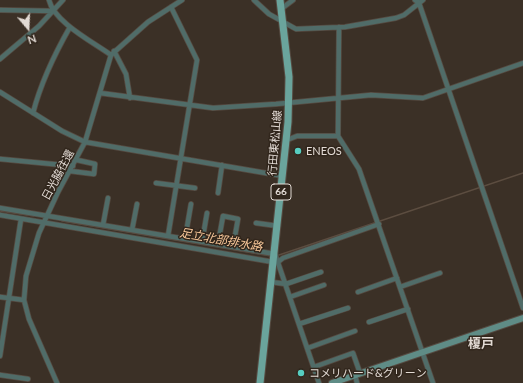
<!DOCTYPE html>
<meta charset="utf-8">
<style>
body{margin:0}
#map{position:relative;width:523px;height:383px;overflow:hidden;background:#3b3026;font-family:Lato,sans-serif}
canvas{display:block}
.north{position:absolute;left:8px;top:8px;width:40px;height:40px;-webkit-text-stroke:3px #31261c;paint-order:stroke;rotate:161deg;font-size:11px;font-weight:700;line-height:16px;text-align:center;color:#e2dad4}
.north::after{content:'';display:block;margin:auto;width:14px;height:18px;background:#e2dad4;clip-path:polygon(50% 0,100% 100%,50% 72%,0 100%)}
</style>
<div id="map">
<canvas width="523" height="383"></canvas>
<div class="north">N</div>
</div>
<script>
const ctx = document.querySelector('canvas').getContext('2d');
ctx.lineJoin = 'round';
function trace(path, color, width, dash) { ctx.strokeStyle = color; ctx.lineWidth = width; ctx.lineCap = dash ? 'butt' : 'round'; ctx.setLineDash(dash || []); ctx.stroke(path); }
function write(font, color, halo, rows, align = 'center') {
  ctx.font = font + ' Lato,"Noto Sans JP",sans-serif'; ctx.lineWidth = 3; ctx.setLineDash([]); ctx.textBaseline = 'middle'; ctx.strokeStyle = halo; ctx.fillStyle = color; for (const [text, x, y, turn = 0] of rows) {
    ctx.save(); ctx.translate(x, y); ctx.rotate((+turn || 0) * Math.PI / 180); ctx.textAlign = isNaN(turn) ? turn : align; if (halo) ctx.strokeText(text, 0, 0); ctx.fillText(text, 0, 0); ctx.restore();
  }
}
const stream = new Path2D(`
 M0,211L34,216
 M62,221L271,256
 M276,256L523,173`);
const street = new Path2D(`
 M49,0C54,22 93,42 111,55
 M254,0L269,14L296,29L345,27L396,18L404,15L423,0
 M415,0L419,3L523,308
 M281,9L293,0
 M0,10L53,11
 M339,27L338,136L359,169L433,383
 M114,51L126,74L130,98
 M0,59L39,26L63,0
 M0,92L62,131L85,142L283,176
 M100,93L213,108L276,104L371,95L423,98L523,63
 M33,113C41,82 54,55 70,27
 M287,140L297,136H338
 M0,159L73,166
 M70,171L94,174L95,164L77,160
 M156,183L195,188
 M218,193L222,165
 M0,208L275,254L319,383
 M0,215L273,262
 M256,223L278,226
 M103,225L108,198
 M132,230L137,204
 M168,236L197,60L171,7
 M185,239L191,204
 M202,242L207,213
 M218,244L223,216L238,219L233,247
 M278,262L283,258L379,224
 M271,282L286,284L321,272
 M400,287L440,273
 M358,292L397,278
 M0,297L24,300
 M290,297L324,285
 M369,322L408,309
 M299,324L348,308
 M308,348L355,331
 M0,356L21,219
 M314,367L353,353L360,373
 M0,375L28,379
 M355,375L357,383
 M57,383L29,319L24,300L26,276L39,233L58,192L85,142L111,55L148,22L182,0`);
const secondary = new Path2D(`
 M332,383L523,318`);
const primary = new Path2D(`
 M260,383L288,122L289,77L280,0`);
const markers = [
 [298,151,4,"#57cec1"],
 [301,373,4,"#57cec1"]
];
const shields = [
 [281,192,20]
];
const shieldNames = [
 ["66",281,192]
];
const streetNames = [
 ["行田東松山線",275,143,-85],
 ["日光脇往還",58,175,-62]
];
const poiNames = [
 ["ENEOS",306,151],
 ["コメリハード&グリーン",309,373]
];
const waterNames = [
 ["足立北部排水路",221,240,10]
];
const quarterNames = [
 ["榎戸",481,344]
];
trace(stream, '#5c4d40', 1.5);
trace(street, '#564b42', 6);
trace(secondary, '#564b42', 8);
trace(primary, '#564b42', 9);
trace(street, '#506c68', 4.5);
trace(secondary, '#5f8c86', 6);
trace(primary, '#6aa49c', 7);
for (const [x, y, r, color] of markers) { const dot = new Path2D(); dot.arc(x, y, r, 0, 2 * Math.PI); ctx.fillStyle = color; ctx.fill(dot); trace(dot, '#31261c', 1.5); }
for (const [x, y, w] of shields) { const box = new Path2D(); box.roundRect(x - w / 2, y - 8, w, 16, 3); ctx.fillStyle = '#31261c'; ctx.fill(box); trace(box, '#e2dad4', 1); }
write('bold 10px', '#e2dad4', null, shieldNames);
write('11px', '#e2dad4', '#31261c', streetNames);
write('11px', '#e2dad4', '#31261c', poiNames, 'left');
write('italic 12px', '#f9c89a', '#31261c', waterNames);
write('bold 13px', '#e2dad4', '#31261c', quarterNames);
</script>
